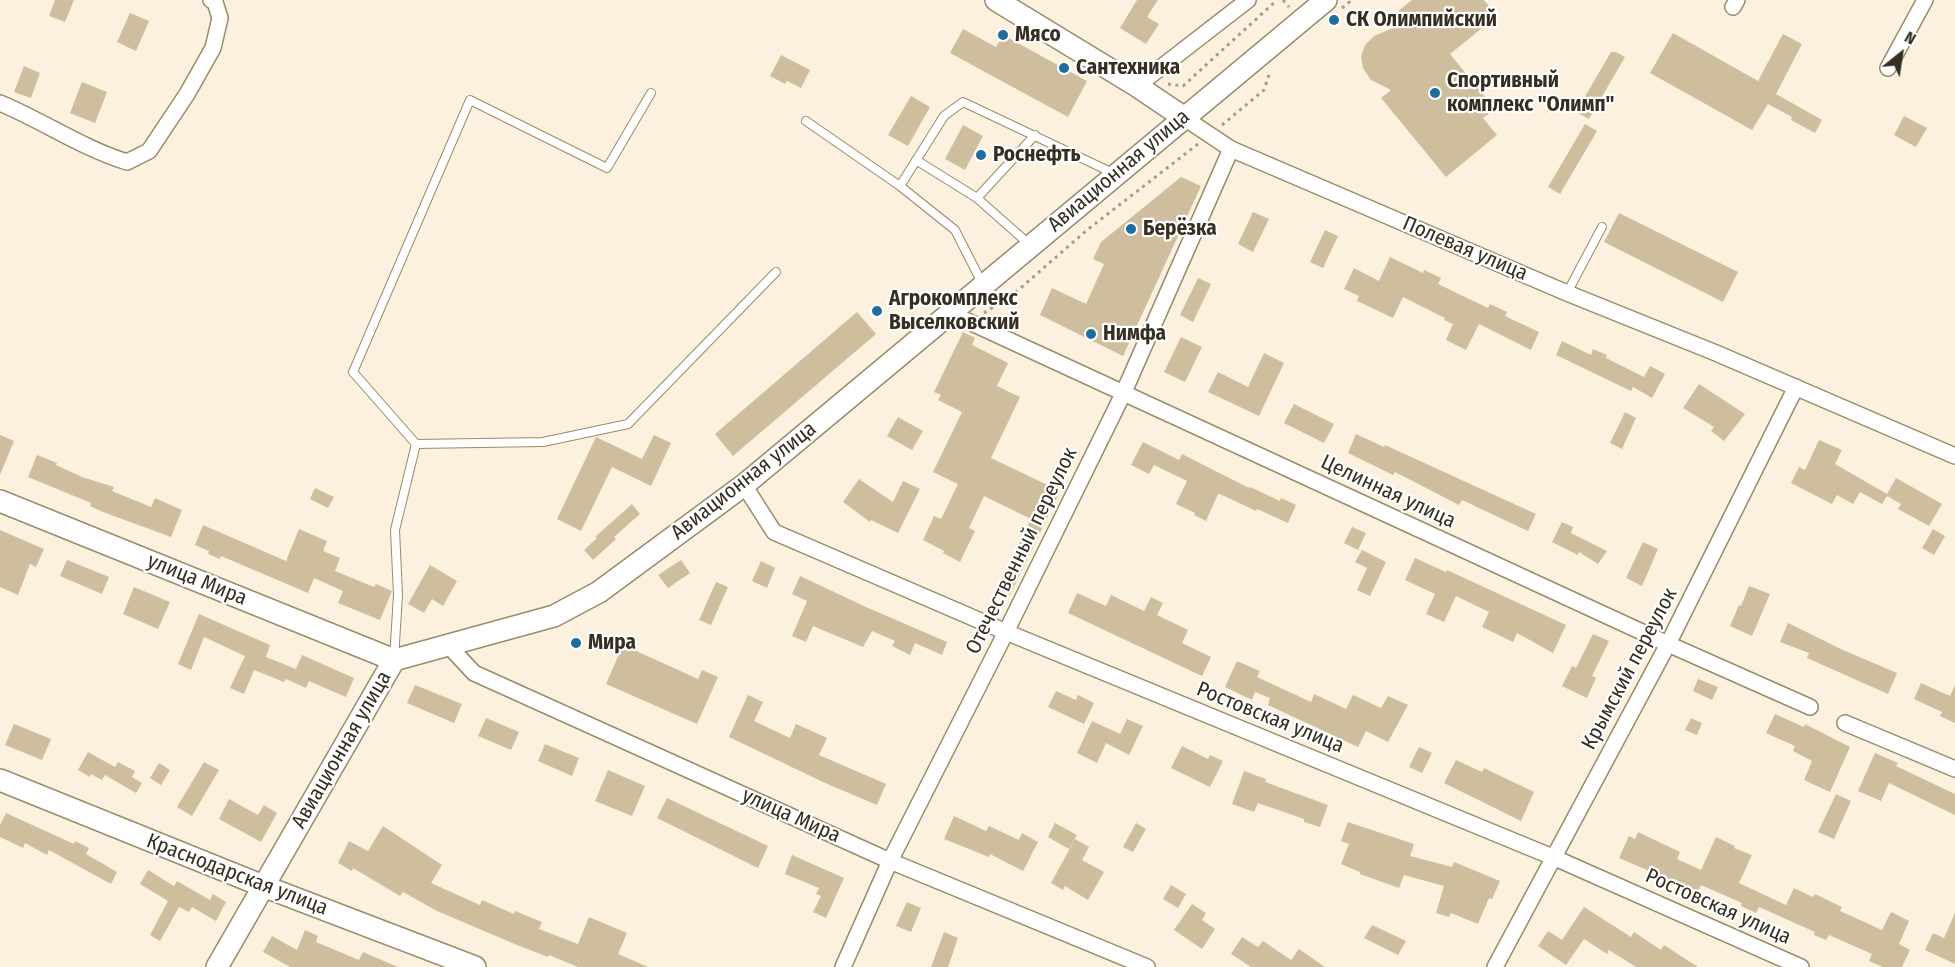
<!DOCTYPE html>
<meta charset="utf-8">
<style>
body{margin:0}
#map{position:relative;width:1955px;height:967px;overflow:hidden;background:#fcf1de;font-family:"Fira Sans Condensed",sans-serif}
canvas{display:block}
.north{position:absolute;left:1871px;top:24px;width:60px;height:60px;-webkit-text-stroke:4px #fff;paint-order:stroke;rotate:30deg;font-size:16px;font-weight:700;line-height:24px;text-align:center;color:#352e21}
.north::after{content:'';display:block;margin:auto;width:21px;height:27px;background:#352e21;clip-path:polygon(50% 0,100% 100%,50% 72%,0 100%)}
</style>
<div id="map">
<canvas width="1955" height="967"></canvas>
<div class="north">N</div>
</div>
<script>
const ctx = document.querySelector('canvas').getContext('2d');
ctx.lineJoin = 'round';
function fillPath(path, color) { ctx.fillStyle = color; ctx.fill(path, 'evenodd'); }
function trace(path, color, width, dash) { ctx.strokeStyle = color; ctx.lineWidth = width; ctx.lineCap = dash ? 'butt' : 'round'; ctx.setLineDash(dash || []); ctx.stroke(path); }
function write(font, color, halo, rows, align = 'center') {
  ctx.font = font + ' "Fira Sans Condensed",sans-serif'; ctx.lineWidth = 4.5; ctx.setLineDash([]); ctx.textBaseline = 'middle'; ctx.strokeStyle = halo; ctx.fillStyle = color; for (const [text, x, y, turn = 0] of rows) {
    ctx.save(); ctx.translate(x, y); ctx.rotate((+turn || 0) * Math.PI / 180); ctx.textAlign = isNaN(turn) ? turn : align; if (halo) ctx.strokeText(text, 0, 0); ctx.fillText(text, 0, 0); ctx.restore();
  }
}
const building = new Path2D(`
 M55,0H74L65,22L49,16Z
 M1137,0H1158L1147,17L1159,24L1146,44L1120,28Z
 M1412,0H1484L1497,16L1450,54L1495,109L1483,118L1497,135L1446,177L1381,98L1391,90L1371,80L1363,68L1361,56L1365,45L1374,36L1398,26L1391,17Z
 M130,13L149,21L136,51L117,42Z
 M963,29L996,47L1003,35L1087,81L1068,117L950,53Z
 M1673,33L1758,81L1783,34L1802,44L1776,94L1822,120L1815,133L1791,120L1792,117L1768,104L1752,130L1650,73Z
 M1611,52H1616L1625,57L1589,119L1576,112Z
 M781,55L810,70L801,88L787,81L785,84L770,76Z
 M24,66L40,73L31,98L14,92Z
 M82,82L107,92L95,123L70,113Z
 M911,96L930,107L908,146L888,135Z
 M1904,116L1927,128L1916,147L1894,135Z
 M1585,124L1597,131L1560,194L1548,187Z
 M963,125L983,136L965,170L945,159Z
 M1181,177L1201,186L1123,356L1040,315L1052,288L1086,304L1104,264L1093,259L1101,242Z
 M1253,212L1269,219L1253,252L1238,244Z
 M1619,213L1738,272L1723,302L1604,242Z
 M1325,230L1338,236L1323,268L1310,262Z
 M1390,257L1423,273L1424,270L1441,278L1438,284L1488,308L1490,304L1507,312L1505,316L1539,332L1531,350L1479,324L1466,350L1446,340L1453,324L1444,320L1445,318L1403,297L1393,318L1357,301L1359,296L1344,289L1354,268L1379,281Z
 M1198,278L1211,284L1193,322L1180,315Z
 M857,312L876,334L733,456L715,434Z
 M963,332L975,338L972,345L1008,363L997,386L1020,397L991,458L1060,491L1010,595L997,589L1031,519L984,496L969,528L975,531L960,562L943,553L944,551L923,540L934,516L941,519L958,484L933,472L962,412L938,400L941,395L934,392Z
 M1181,337L1202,347L1185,382L1164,372Z
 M1562,341L1591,355L1593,349L1607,355L1606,358L1644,377L1650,366L1665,374L1652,398L1633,387L1631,391L1556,355Z
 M1264,353L1284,363L1259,416L1208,392L1218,372L1248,387Z
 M1699,384L1745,414L1724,441L1711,431L1714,427L1683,408Z
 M1294,404L1334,424L1324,443L1284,423Z
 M1625,412L1636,418L1622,449L1610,443Z
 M898,417L923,431L912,450L887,436Z
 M1356,434L1384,447L1385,445L1536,514L1528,531L1462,500L1459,505L1395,472L1393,475L1348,453Z
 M0,435L14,441L0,475Z
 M654,435L671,443L651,486L612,467L581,531L557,519L596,437L642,459Z
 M1819,440L1842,450L1835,464L1887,494L1896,478L1942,504L1929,526L1898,509L1901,504L1887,496L1882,504L1860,492L1853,504L1837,495L1832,504L1791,483L1799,467L1805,470Z
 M1143,442L1179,460L1182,454L1249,488L1250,487L1280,501L1281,498L1296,505L1288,523L1257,509L1256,511L1220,494H1218L1206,521L1194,515L1195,513L1176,504L1187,481L1154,465L1149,474L1131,465Z
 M37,455L57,463L56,465L82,477L114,487L112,491L151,507L155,498L182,510L171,537L103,512L90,506L91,503L28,477Z
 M859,479L893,502L903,481L920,489L898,533L871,520L870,522L843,502Z
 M315,488L334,497L328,508L310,499Z
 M632,504L640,514L614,537L616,539L593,560L584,550L597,538L595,537Z
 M1562,522L1573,527L1571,533L1607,551L1598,564L1579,552L1578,555L1552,542Z
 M203,525L286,561L299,529L327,541L323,551L340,558L335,571L374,587L376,584L392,591L380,620L338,603L343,591L314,578L308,593L221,556L220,559L208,554L209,551L195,545Z
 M1352,527L1366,533L1358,550L1344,543Z
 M1933,529L1945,536L1934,555L1922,548Z
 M0,530L44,549L36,567L30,564L18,595L0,587Z
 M1643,542L1658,549L1642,586L1626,578Z
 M1362,550L1386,562L1370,596L1357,590L1367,568L1355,562Z
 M1415,558L1446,572L1447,570L1566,625L1553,653L1517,633L1513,642L1482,627L1489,612L1456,596L1444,622L1426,614L1435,594L1405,580Z
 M67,560L109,577L102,594L60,576Z
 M681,560L690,573L668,588L658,575Z
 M761,561L775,568L767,588L752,581Z
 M430,565L457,581L443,606L432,599L424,613L408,604Z
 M800,576L866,607L947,642L942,655L915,643L910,655L892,646L895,641L872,631L863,647L813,626L806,642L792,636L807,601L792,594Z
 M716,582L728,587L711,625L699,620Z
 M1749,586L1770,594L1752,636L1730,626L1739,605L1741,606Z
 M134,587L170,602L158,629L123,614Z
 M1077,593L1106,606L1111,595L1144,611L1151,597L1163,603L1157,615L1188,630L1182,643L1211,657L1202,676L1068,613Z
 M199,614L270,645L266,657L296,669L302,655L354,678L346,697L309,681L306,688L286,679L284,682L254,670L244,694L230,688L245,656L204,637L191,670L178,664Z
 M1788,623L1843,650L1897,673L1888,694L1807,658L1809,653L1780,642Z
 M1593,634L1609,641L1592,676L1596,678L1587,698L1562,686L1572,666L1576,668Z
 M623,645L698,679L702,670L718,677L697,724L606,684Z
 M1237,661L1260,671L1257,677L1311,702L1314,694L1346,709L1353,695L1381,708L1388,696L1408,705L1388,742L1366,731L1358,747L1268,705L1270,698L1255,692L1252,700L1225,687Z
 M1698,679L1718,687L1712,700L1693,691Z
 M1921,683L1950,696L1955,685V723L1940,716L1942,712L1914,699Z
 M415,685L462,704L454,723L407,703Z
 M1056,691L1076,700L1078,695L1094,703L1084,724L1048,707Z
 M748,695L763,702L754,721L790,738L796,724L827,738L819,755L886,784L877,805L825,783L729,737Z
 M1775,714L1804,727L1805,724L1850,747L1830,792L1804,780L1812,761L1793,751L1795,746L1766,733Z
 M486,718L519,732L511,750L478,736Z
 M1691,718L1702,723L1697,735L1685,730Z
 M1127,719L1143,726L1129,755L1106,743L1097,763L1077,753L1092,721L1120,734Z
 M14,724L51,739L42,760L5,745Z
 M545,744L579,758L572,776L538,761Z
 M1182,746L1208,759L1210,755L1223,761L1210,787L1171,768Z
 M1419,747L1432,753L1422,773L1409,767Z
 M88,752L115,767L118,762L135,771L132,777L142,783L136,793L105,775L102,780L91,774L90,777L78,770Z
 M1875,753L1898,763L1896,766L1955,794V815L1889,783L1881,801L1858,791Z
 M1456,760L1482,772L1484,768L1534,792L1521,821L1444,783Z
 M204,762L219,770L192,816L177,807Z
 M159,763L170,770L161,785L150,778Z
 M608,770L645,786L632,816L595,801Z
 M1244,771L1266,779L1265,782L1328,805L1320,827L1304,822V819L1258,803L1254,812L1232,804Z
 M1836,794L1851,801L1834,839L1818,832Z
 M667,798L768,846L758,868L657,818Z
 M229,799L258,815L264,805L277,813L261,842L219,819Z
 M6,813L74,844L75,841L89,848L86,854L117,872L111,884L49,850L47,855L25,843L23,848L0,837V825Z
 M954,816L986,831L989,826L1019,840L1022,833L1038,842L1023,871L990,854L989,857L944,839Z
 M1348,822L1414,844L1410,856L1452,867L1454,862L1500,881L1492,899L1489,898L1478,924L1451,913L1449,917L1436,913L1444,886L1404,875L1399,888L1360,874V872L1341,864L1349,844L1341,841Z
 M1055,823L1077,835L1069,849L1048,837Z
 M1136,823L1146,829L1133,852L1123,847Z
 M383,826L442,865L431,883L480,905L482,900L514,914L515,911L542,922L539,929L578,944L589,917L627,933L618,954L648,967H578L549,955L548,957L517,945L437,911L403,892L400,896L353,868L352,871L338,863L349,841L368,851Z
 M1638,832L1680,852L1677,859L1701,870L1716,837L1735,846L1734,848L1752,855L1739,883L1786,905L1794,888L1813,897L1815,894L1842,907L1840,911L1882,930L1891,912L1909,921L1899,944L1910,950L1902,967H1883L1869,961L1872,954L1829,935L1826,940L1814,935L1815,932L1759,907L1756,913L1741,906L1742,903L1701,885L1698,892L1619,858L1629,836L1635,839Z
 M1075,839L1089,847L1082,860L1104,872L1088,900L1065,886L1063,890L1051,883Z
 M792,855L844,878L826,918L813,912L821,896L816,894L819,888L785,874Z
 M148,870L174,886L177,881L210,900L213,894L226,902L216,921L192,907L189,912L179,907L160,941L150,935L168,901L140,884Z
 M1171,885L1186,894L1178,908L1163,899Z
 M907,902L921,908L911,932L896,926Z
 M1192,904L1206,913L1202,920L1215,929L1202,949L1174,930Z
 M1584,907L1631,937L1634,932L1661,950L1664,945L1698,967H1636L1609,950L1607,954L1584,939L1566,965L1538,946L1548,931L1562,940Z
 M1955,913V964L1925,950L1933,933L1944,938Z
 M1372,925L1406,941L1398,955L1364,938Z
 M305,930L318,936L316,942L359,960L363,952L398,967H290L263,952L272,936L297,950Z
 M944,932L958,938L948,967H931Z
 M1242,937L1258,947L1263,941L1291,960L1299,949L1325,967H1251L1231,954Z`);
const path = new Path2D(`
 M1283,0L1289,7
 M1342,8L1352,0
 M1168,84L1183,86L1277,0
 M1222,125L1264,90L1270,72
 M984,313L1015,293L1087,230L1198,144`);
const lane = new Path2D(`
 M651,93L607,168L470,100L353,372L416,444L543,442L628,424L776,272
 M806,121L900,186L955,230L982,283
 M916,160L977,198L1030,245
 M900,186L944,116L963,102L1113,173
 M977,198L1035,135
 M1567,293L1602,227
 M394,659L398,595L395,530L416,444`);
const street = new Path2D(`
 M1733,7L1737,0
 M1888,68L1925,0
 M1137,86L1248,0
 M0,103C43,121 82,148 127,162L149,151L187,94L213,48L220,18L215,2L211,0
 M1183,117L1231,149L1567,293L1716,353L1955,456
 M950,313L1668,644L1810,707
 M744,485L774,532L1006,632L1555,858L1801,967
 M447,644L474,673L890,861L1147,967
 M1845,723L1955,769
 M843,967L890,861L1006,632L1123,394L1231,149
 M1495,967L1668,644L1796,387`);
const secondary = new Path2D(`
 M996,0L1137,86L1183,117
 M0,501L394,660
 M0,780L263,886L475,967
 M217,967L394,660L554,616L599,592L744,485L1326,0`);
const markers = [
 [1334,20,6,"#1f6c9f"],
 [1003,35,6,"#1f6c9f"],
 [1064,68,6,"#1f6c9f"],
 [1435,93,6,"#1f6c9f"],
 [981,155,6,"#1f6c9f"],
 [1131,229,6,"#1f6c9f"],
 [877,311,6,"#1f6c9f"],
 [1091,334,6,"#1f6c9f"],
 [576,643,6,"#1f6c9f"]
];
const poiNames = [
 ["СК Олимпийский",1346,20],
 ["Мясо",1015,35],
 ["Сантехника",1076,68],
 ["Спортивный",1447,81],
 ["комплекс \"Олимп\"",1447,105],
 ["Роснефть",993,155],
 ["Берёзка",1143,229],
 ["Агрокомплекс",889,299],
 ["Выселковский",889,323],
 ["Нимфа",1103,334],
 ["Мира",588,643]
];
const streetNames = [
 ["Авиационная улица",1119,171,-40],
 ["Полевая улица",1465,249,23],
 ["Авиационная улица",744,481,-38],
 ["Целинная улица",1388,492,25],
 ["Отечественный переулок",1022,551,-64],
 ["улица Мира",197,580,22],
 ["Крымский переулок",1630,669,-62],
 ["Ростовская улица",1270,718,22],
 ["Авиационная улица",342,750,-60],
 ["улица Мира",791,816,24],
 ["Краснодарская улица",237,875,21],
 ["Ростовская улица",1718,907,24]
];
fillPath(building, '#cfbe9e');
trace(lane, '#9b8a6b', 10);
trace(street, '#9b8a6b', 18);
trace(secondary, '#9b8a6b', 24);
trace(path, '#a49b8b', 3, [3, 4.5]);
trace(lane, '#fff', 8);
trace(street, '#fff', 15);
trace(secondary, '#fff', 21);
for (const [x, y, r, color] of markers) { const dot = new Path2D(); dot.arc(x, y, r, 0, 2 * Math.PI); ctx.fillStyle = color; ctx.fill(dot); trace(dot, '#fff', 2); }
write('bold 21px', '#352e21', '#fff', poiNames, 'left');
write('21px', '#352e21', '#fff', streetNames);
</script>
